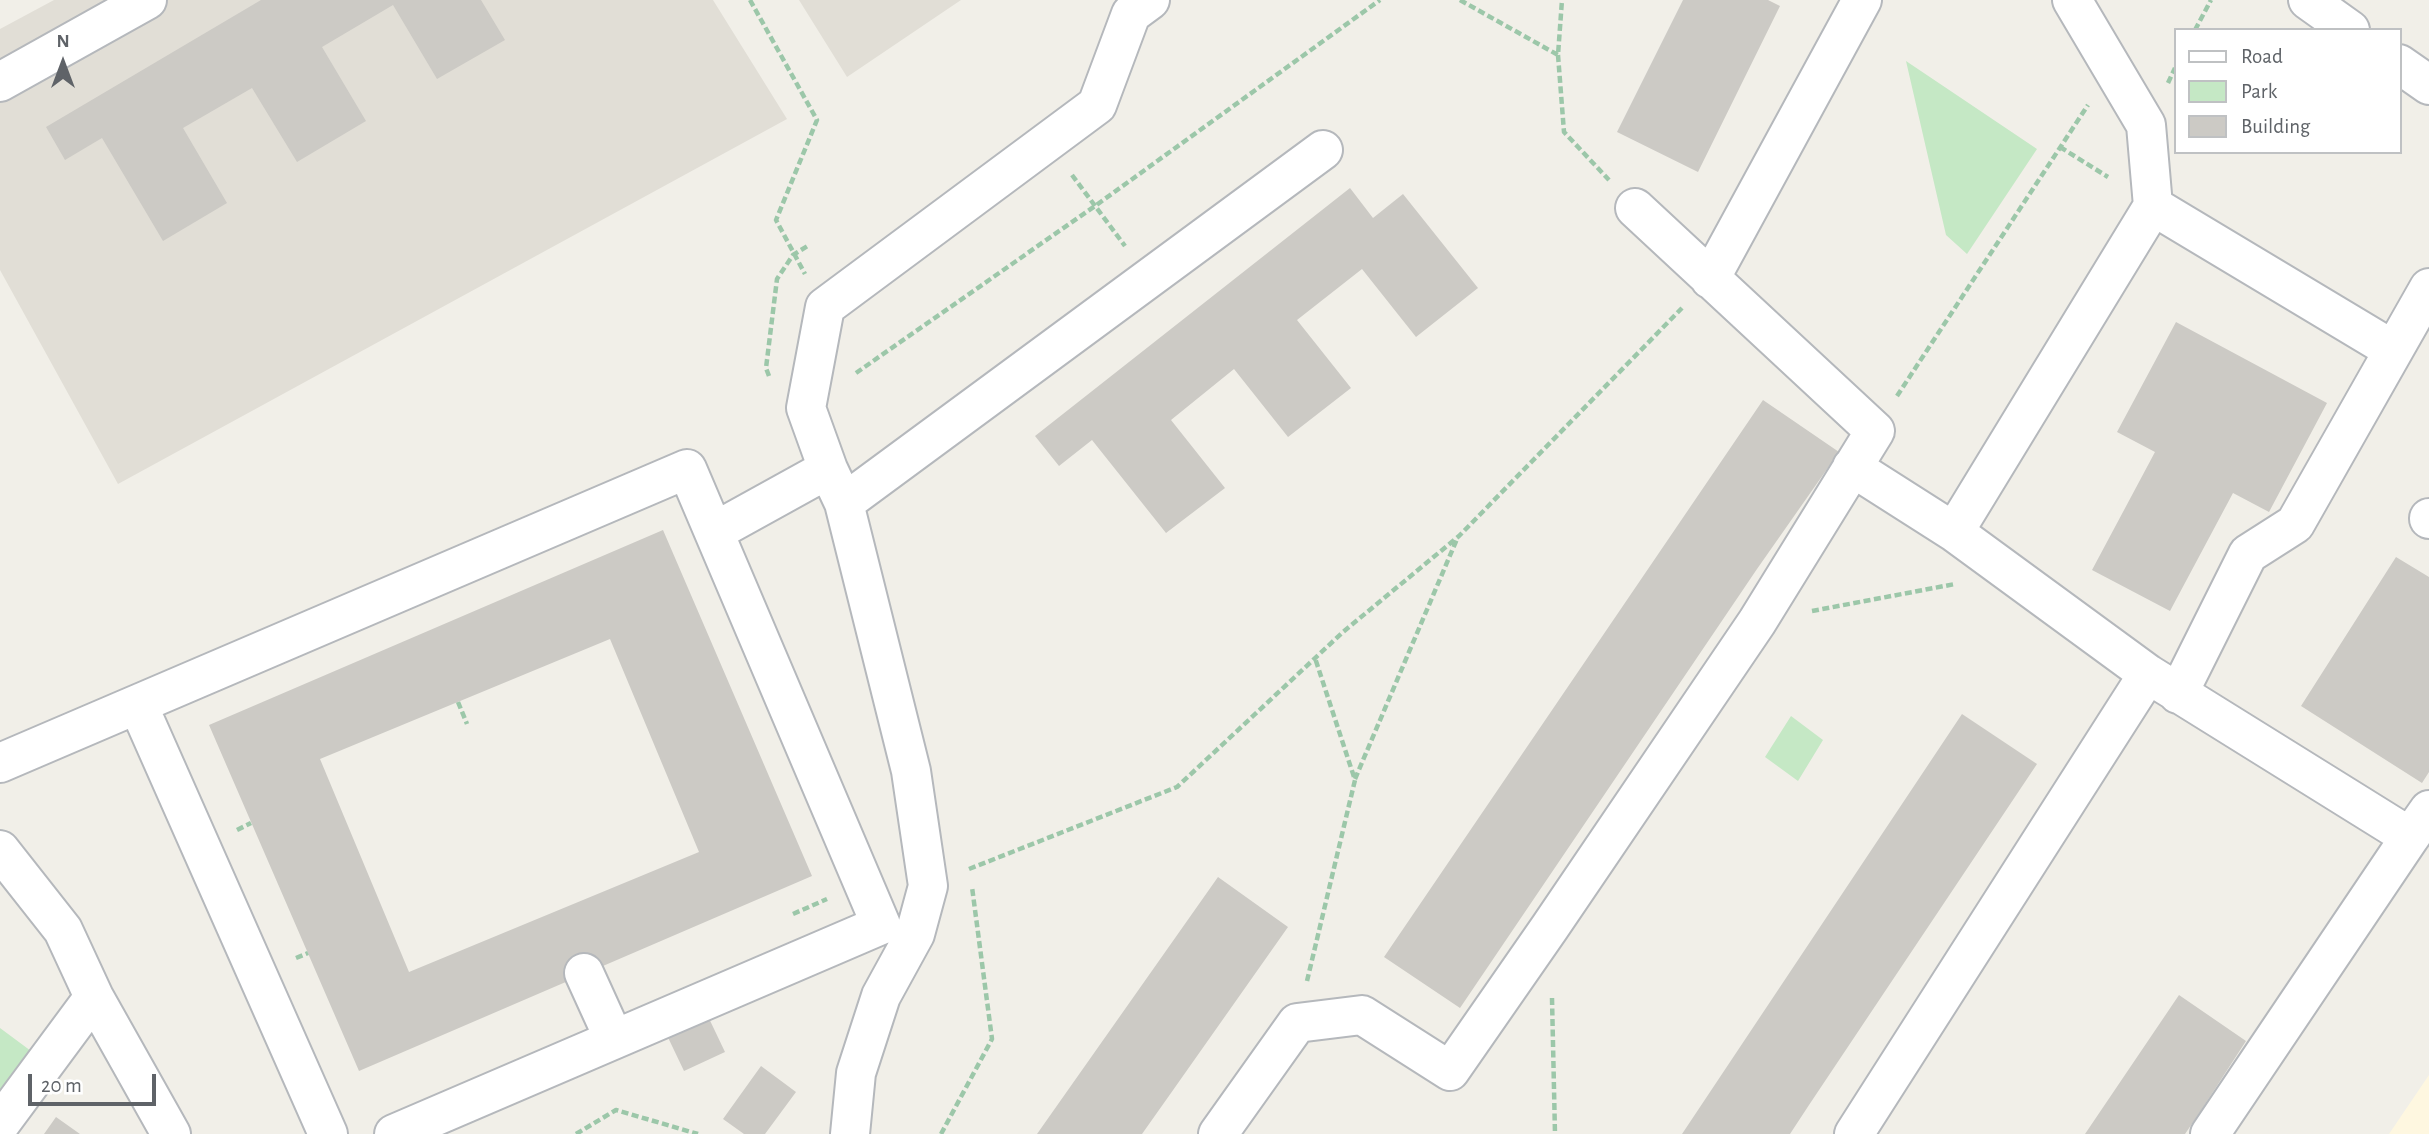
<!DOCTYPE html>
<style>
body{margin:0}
#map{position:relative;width:2429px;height:1134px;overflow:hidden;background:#f1efe8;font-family:"Alegreya Sans",sans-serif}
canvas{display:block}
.legend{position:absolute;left:2174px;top:28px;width:228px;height:126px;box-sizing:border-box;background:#fff;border:2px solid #bfc1c3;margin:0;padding:9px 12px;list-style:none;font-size:21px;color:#5f6368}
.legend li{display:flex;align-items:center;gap:14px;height:35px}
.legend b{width:35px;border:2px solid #bfc1c3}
.north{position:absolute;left:28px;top:28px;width:70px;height:70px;-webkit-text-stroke:5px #fff;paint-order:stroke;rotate:0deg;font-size:19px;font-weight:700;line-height:28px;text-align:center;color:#5f6368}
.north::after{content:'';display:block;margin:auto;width:24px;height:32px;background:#5f6368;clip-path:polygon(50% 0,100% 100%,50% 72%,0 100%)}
.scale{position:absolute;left:28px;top:1074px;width:128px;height:32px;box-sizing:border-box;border:4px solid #5f6368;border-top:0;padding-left:9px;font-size:21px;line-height:24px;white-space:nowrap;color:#5f6368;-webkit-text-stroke:5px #fff;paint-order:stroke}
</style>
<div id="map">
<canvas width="2429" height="1134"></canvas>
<ul class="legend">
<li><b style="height:9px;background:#fff"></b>Road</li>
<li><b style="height:19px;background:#c5e8c5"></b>Park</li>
<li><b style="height:19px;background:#cccac5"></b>Building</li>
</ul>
<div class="north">N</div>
<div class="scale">20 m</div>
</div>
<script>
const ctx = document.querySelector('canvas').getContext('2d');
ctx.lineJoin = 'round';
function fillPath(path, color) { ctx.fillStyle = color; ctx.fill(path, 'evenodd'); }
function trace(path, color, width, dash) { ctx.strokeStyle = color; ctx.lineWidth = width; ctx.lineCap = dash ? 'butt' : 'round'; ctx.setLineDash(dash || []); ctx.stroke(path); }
const commercial = new Path2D(`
 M2429,1075V1134H2389Z`);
const education = new Path2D(`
 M54,0H713L787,119L118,484L0,270V29Z
 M799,0H961L847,77Z`);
const green = new Path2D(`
 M1906,61L2037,149L1967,254L1946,235Z
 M1791,716L1823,740L1798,781L1765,757Z
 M0,1028L31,1051L0,1091Z`);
const building = new Path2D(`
 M261,0H481L505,40L437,79L393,5L322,47L366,121L297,162L252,88L183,128L227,203L163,241L102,138L65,160L46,127Z
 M1683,0H1768L1780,6L1698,172L1617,132Z
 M1350,188L1373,218L1403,194L1478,288L1416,337L1362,269L1297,320L1351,388L1288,437L1234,369L1171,420L1225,488L1166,533L1092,440L1059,466L1035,436Z
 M2176,322L2327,403L2269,512L2233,493L2170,611L2092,570L2155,452L2117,432Z
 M1763,400L1839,452L1757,569L1460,1008L1384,957Z
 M663,530L812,876L359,1071L209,725ZM610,639L699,852L409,972L320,759Z
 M2396,557L2429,577V772L2422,783L2301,706Z
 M1962,714L2037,764L1809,1105L1790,1134H1682Z
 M1218,877L1288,927L1171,1093L1142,1134H1037Z
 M2179,995L2246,1041L2200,1112L2185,1134H2085Z
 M704,1008L725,1052L684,1071L663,1027Z
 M761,1066L796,1092L765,1134H744L723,1119Z
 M56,1117L80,1134H44Z`);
const path = new Path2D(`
 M750,0L817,120L776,220L805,274
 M1460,0L1558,55L1562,0
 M2195,30L2211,0
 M1558,55L1564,132L1609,180
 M2168,83L2175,68
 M2060,147L2108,177
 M1072,175L1125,246
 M856,373L1095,206L1380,0
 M769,376L766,368L777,279L793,255L809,245
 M1897,396L2088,105
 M1812,611L1955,584
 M458,702L467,724
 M1355,779L1457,539
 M237,830L251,823
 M969,869L1177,787L1343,632L1459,536L1682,308
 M793,914L827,899
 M296,958L308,953
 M1307,981L1355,780L1315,658
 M1552,998L1555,1134
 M576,1134L616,1110L698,1134
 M941,1134L992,1039L972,887`);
const minor = new Path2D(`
 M2072,0L2146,125L2153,206
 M2308,0L2350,30
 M2399,64L2429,85
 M0,82L147,0
 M1710,279L1862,0
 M1852,467L1954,532L2148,674L1854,1134
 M844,503L1323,150
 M2429,518V519
 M714,532L828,469
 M1954,532L2153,206L2393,350
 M2148,674L2410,837L2210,1134
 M2178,694L2248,554L2295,524L2429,288
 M138,705L328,1134
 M0,763L687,469L881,925L394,1134
 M2410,837L2429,810
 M0,850L63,930L94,997L171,1134
 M584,973L614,1039
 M0,1124L94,997
 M850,1134L856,1073L881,996L915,934L928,886L911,771L844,503L828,469L806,408L825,307L1097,105L1131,14L1150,0
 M1218,1134L1297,1023L1362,1015L1450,1071L1550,927L1757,622L1875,431L1635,208`);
fillPath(commercial, '#fef7e0');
fillPath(education, '#e1ded6');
fillPath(green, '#c5e8c5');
fillPath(building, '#cccac5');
trace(minor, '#b5b8bc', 42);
trace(path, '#9cc7a9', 4.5, [7, 3.5]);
trace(minor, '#fff', 38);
</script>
